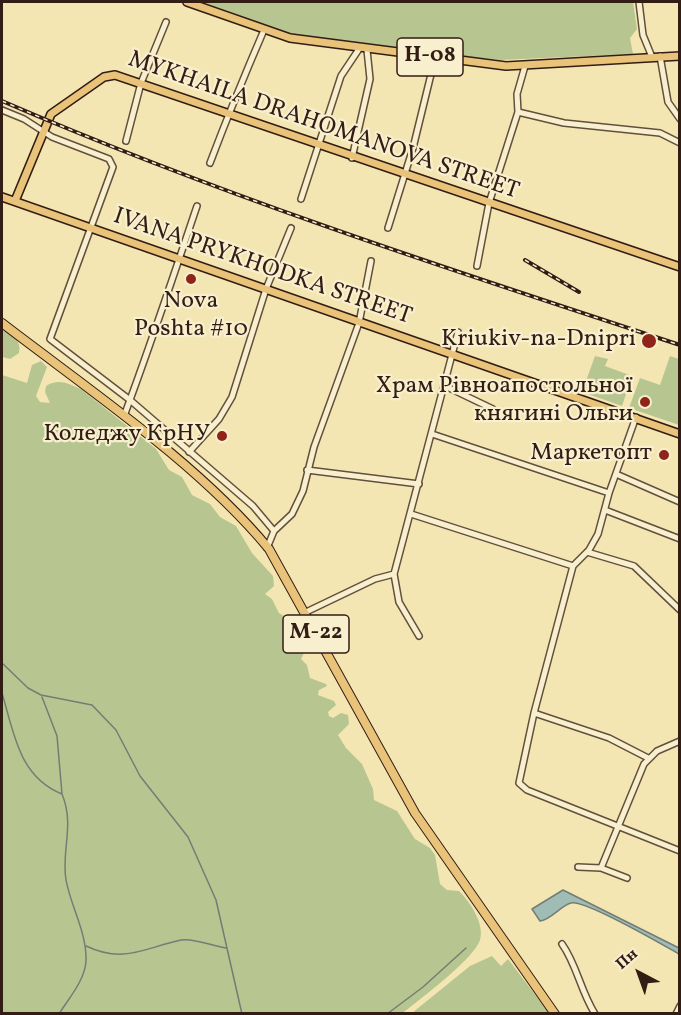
<!DOCTYPE html>
<meta charset="utf-8">
<style>
body{margin:0}
#map{position:relative;width:681px;height:1015px;overflow:hidden;background:#f4e6b3;font-family:Vollkorn,serif}
canvas{display:block}
.frame{position:absolute;inset:0;border:3px solid #321d15;pointer-events:none}
.north{position:absolute;left:609px;top:943px;width:60px;height:60px;-webkit-text-stroke:4px #f8efce;paint-order:stroke;rotate:319deg;font-size:16px;font-weight:700;line-height:24px;text-align:center;color:#321d15}
.north::after{content:'';display:block;margin:auto;width:21px;height:27px;background:#321d15;clip-path:polygon(50% 0,100% 100%,50% 72%,0 100%)}
</style>
<div id="map">
<canvas width="681" height="1015"></canvas>
<div class="frame"></div>
<div class="north">Пн</div>
</div>
<script>
const ctx = document.querySelector('canvas').getContext('2d');
ctx.lineJoin = 'round';
function fillPath(path, color) { ctx.fillStyle = color; ctx.fill(path, 'evenodd'); }
function trace(path, color, width, dash) { ctx.strokeStyle = color; ctx.lineWidth = width; ctx.lineCap = dash ? 'butt' : 'round'; ctx.setLineDash(dash || []); ctx.stroke(path); }
function write(font, color, halo, rows, align = 'center') {
  ctx.font = font + ' Vollkorn,serif'; ctx.lineWidth = 4.5; ctx.setLineDash([]); ctx.textBaseline = 'middle'; ctx.strokeStyle = halo; ctx.fillStyle = color; for (const [text, x, y, turn = 0] of rows) {
    ctx.save(); ctx.translate(x, y); ctx.rotate((+turn || 0) * Math.PI / 180); ctx.textAlign = isNaN(turn) ? turn : align; if (halo) ctx.strokeText(text, 0, 0); ctx.fillText(text, 0, 0); ctx.restore();
  }
}
const green = new Path2D(`
 M202,2H633L637,29L630,38L633,54L500,60L324,41L292,35Z
 M2,329C12,335 22,340 19,353L10,359L2,357Z
 M595,356L608,359L605,366L632,376L622,406L582,392Z
 M670,356L679,359V425L629,408L640,378L660,385Z
 M41,361L47,367L36,396L40,402L50,403L45,392L46,386C59,378 68,384 81,389L156,449L169,470L182,477L192,495L210,504L220,517L236,526L252,553L273,576L274,586L265,594L272,599L279,613L288,619L292,639L303,640L307,647L301,659L307,665L310,678L326,684L327,686L319,690L318,695L334,701L336,705L328,712L329,716L333,718L341,713L348,715L349,724L338,735L346,748L362,764L373,789L374,800L397,811L415,839L430,848L435,855L440,884L447,890L459,891C470,902 485,924 480,940C474,959 420,999 403,1013H2V375L27,383L32,365Z
 M492,956L501,966L508,959L549,1013H412L470,966Z`);
const water = new Path2D(`
 M563,890L679,948V954C663,945 584,899 571,903C560,906 551,920 540,921L532,909Z`);
const stream = new Path2D(`
 M2,663L28,688L41,695L92,705L116,730L140,776L188,837L216,900L242,1014
 M2,693C14,733 19,777 62,794C75,826 61,850 66,880C71,907 87,933 86,961C85,980 69,998 59,1014
 M42,697L57,736L62,794
 M86,946C124,964 144,948 181,940C194,938 213,946 226,948
 M387,1014L423,987L466,948`);
const minor = new Path2D(`
 M639,2L643,35L652,57
 M660,56L668,102L680,119
 M2,110L24,119L52,137L109,159L113,167L50,339L130,400L253,506L274,531
 M518,112L564,123L660,133L680,143
 M126,141L141,83L166,22
 M352,158L370,79L367,50
 M210,163C227,118 245,74 264,30
 M301,199L341,76L359,49
 M388,228L413,148L435,58
 M477,266L489,203L518,112L517,94L525,66
 M445,386L493,409
 M124,416C150,347 173,277 197,206
 M636,417L609,493L598,534L589,550L573,566L534,713L519,783L527,790L680,851
 M432,434L609,493
 M189,452L219,419L232,397L266,289L291,228
 M307,470L419,484
 M616,474L680,502
 M605,510L680,539
 M411,514L573,566
 M267,548L274,531L292,514L303,491L314,447L359,323L371,261
 M587,552L634,566L680,610
 M394,574L399,602L419,636
 M304,613L375,579L394,574L458,332
 M534,713L609,738L648,758
 M578,867L601,868L644,764L657,751L680,741
 M601,868L627,878
 M562,944C577,965 580,990 595,1014
 M676,1014L680,1006`);
const major = new Path2D(`
 M187,2L290,38L506,66L680,56
 M2,197L680,434
 M15,201L51,114L104,77L115,75L680,267`);
const highway = new Path2D(`
 M2,323C89,390 199,464 269,549L415,813L555,1014`);
const rail = new Path2D(`
 M2,101C222,196 451,270 680,345
 M525,260L579,292`);
const markers = [
 [191,279,6,"#8f2418"],
 [649,341,8,"#8f2418"],
 [645,402,6,"#8f2418"],
 [222,436,6,"#8f2418"],
 [664,455,6,"#8f2418"]
];
const shields = [
 [430,57,66],
 [316,634,66]
];
const shieldNames = [
 ["Н-08",430,57],
 ["М-22",316,634]
];
const streetNames = [
 ["MYKHAILA DRAHOMANOVA STREET",323,127,19],
 ["IVANA PRYKHODKA STREET",262,268,19]
];
const poiNames = [
 ["Nova",191,303,"center"],
 ["Poshta #10",191,331,"center"],
 ["Kriukiv-na-Dnipri",636,341],
 ["Храм Рівноапостольної",633,388],
 ["княгині Ольги",633,416],
 ["Коледжу КрНУ",210,436],
 ["Маркетопт",652,455]
];
fillPath(green, '#b7c690');
fillPath(water, '#9fbdb5');
trace(water, '#737d75', 1.5);
trace(stream, '#737d75', 1.5);
trace(minor, '#624f3c', 8);
trace(major, '#321d15', 10);
trace(highway, '#321d15', 10);
trace(minor, '#f8efce', 5);
trace(major, '#eac37a', 7);
trace(highway, '#eac37a', 8);
trace(rail, '#321d15', 4);
trace(rail, '#f8efce', 1.5, [4.5]);
for (const [x, y, r, color] of markers) { const dot = new Path2D(); dot.arc(x, y, r, 0, 2 * Math.PI); ctx.fillStyle = color; ctx.fill(dot); trace(dot, '#f8efce', 2); }
for (const [x, y, w] of shields) { const box = new Path2D(); box.roundRect(x - w / 2, y - 19, w, 38, 4.5); ctx.fillStyle = '#f8efce'; ctx.fill(box); trace(box, '#321d15', 1.5); }
write('bold 22px', '#321d15', null, shieldNames);
write('24px', '#321d15', '#f8efce', streetNames);
write('24px', '#321d15', '#f8efce', poiNames, 'right');
</script>
